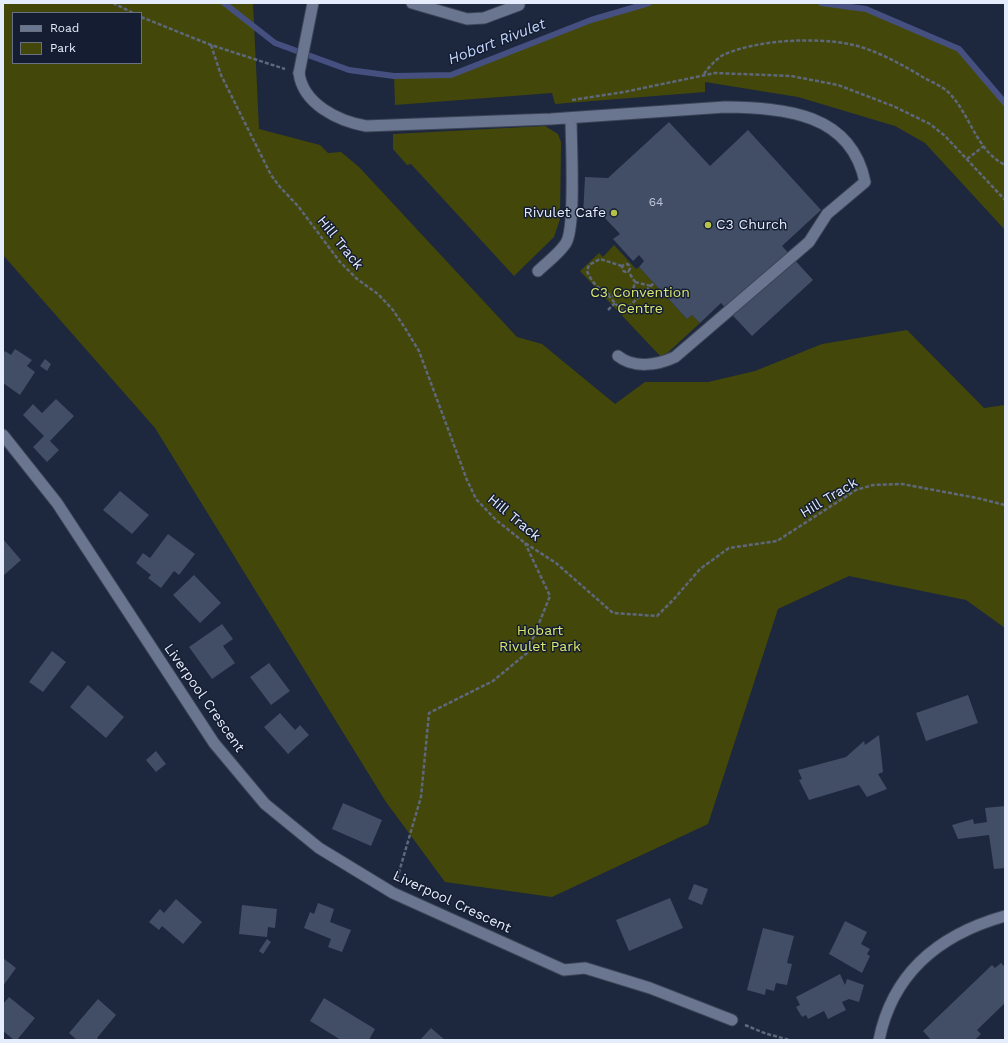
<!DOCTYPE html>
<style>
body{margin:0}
#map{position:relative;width:1008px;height:1043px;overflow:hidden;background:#1d273d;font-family:"Work Sans",sans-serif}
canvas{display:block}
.frame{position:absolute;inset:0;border:4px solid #e5ecfb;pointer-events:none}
.legend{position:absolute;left:12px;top:12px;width:130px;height:52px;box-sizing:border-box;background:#141d32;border:1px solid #687082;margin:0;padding:5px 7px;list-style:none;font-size:12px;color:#e5ecfb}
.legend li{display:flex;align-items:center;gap:8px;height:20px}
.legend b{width:20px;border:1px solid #687082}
</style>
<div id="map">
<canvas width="1008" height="1043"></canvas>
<div class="frame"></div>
<ul class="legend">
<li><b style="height:5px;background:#6a7690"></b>Road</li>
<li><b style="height:11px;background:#43480a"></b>Park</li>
</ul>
</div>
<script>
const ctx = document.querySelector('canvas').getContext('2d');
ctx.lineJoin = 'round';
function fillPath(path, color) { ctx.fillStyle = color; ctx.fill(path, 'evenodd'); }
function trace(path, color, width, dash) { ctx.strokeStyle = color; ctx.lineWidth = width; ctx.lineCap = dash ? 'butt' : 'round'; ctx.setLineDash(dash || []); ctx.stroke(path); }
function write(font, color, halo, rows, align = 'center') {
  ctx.font = font + ' "Work Sans",sans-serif'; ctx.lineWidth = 3; ctx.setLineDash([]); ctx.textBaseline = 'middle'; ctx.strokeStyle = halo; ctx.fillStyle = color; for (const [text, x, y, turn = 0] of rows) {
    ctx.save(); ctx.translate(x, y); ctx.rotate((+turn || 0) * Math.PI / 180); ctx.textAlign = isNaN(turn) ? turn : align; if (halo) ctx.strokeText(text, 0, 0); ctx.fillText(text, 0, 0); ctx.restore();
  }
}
const green = new Path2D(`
 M3,3H253L259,129L320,145L328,153L341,152L359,167L517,337L542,344L615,404L645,382H708L755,371L822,344L907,330L984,408L1005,405V628L966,600L849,576L778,609L708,824L552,897L445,882L386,802L155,428L3,255ZM13,13H141V63H13Z
 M649,3H821L866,9L959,49L1005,103V230L925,143L895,126L798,97L705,82V92L555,104L552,93L395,105L394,76L451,75L591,20Z
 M545,126L558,134L561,142L560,219L554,237L514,276L411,164L407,165L393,149V134Z
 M614,245L636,269L639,267L687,319L692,315L700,323L662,358L580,271L599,253L603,257Z`);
const stream = new Path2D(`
 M224,3L275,43L349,70L394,76L451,75L591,20L649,3
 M821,3L866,9L959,49L1005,103`);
const building = new Path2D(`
 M669,122L710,166L748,130L821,210L782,246L813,280L752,336L721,303L700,323L692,315L687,319L639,267L644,261L639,255L633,261L613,239L620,234L603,216L583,215L585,177L608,178Z
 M15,349L32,360L27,366L35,372L20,395L3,383V354L5,351L11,355Z
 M45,359L51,364L47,371L40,366Z
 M56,399L74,416L50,441L59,450L47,462L33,447L44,436L23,415L33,404L42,413Z
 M120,491L149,515L132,534L103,510Z
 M168,534L195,554L179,575L174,571L161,588L148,578L151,575L136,563L143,553L150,558Z
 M3,539L21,560L3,576Z
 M194,575L221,603L200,623L173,595Z
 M222,624L233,639L223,646L235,663L212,679L189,647Z
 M52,651L66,662L43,692L29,682Z
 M269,663L290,691L271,705L250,677Z
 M88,685L124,717L106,738L70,707Z
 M968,695L978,723L926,741L916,713Z
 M280,713L295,730L300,725L309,735L288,754L264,727Z
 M879,735L883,772L878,774L887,789L867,797L859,785L809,800L799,780L802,779L798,770L846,757L864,741L865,745Z
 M156,751L166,764L156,772L146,760Z
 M343,803L382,820L371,846L332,829Z
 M1005,806V868L994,869L989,835L958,839L952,825L973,819L974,824L987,822L985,808Z
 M694,884L708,889L702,905L688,899Z
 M670,898L683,928L629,951L616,920Z
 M176,899L202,922L183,944L162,926L159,930L149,922L160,909L164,913Z
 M318,903L334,909L330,922L351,930L342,952L328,947L331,939L304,928L310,912L314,914Z
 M242,905L277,909L275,928L268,927L267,937L239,934Z
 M845,921L867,932L861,944L870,949L867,954L870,956L862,973L829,954Z
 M763,928L794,936L787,963L792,964L787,985L776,983L774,991L766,989L765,995L747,990Z
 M267,939L271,942L263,954L259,951Z
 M3,958L16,968L3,986Z
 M1001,963L1005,967V1003L977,1030L981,1034L975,1040H931L923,1031L992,965L995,968Z
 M840,974L845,985L847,979L864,985L859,1002L849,999L842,1002L846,1010L828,1019L824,1011L808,1019L806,1015L802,1017L796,1007L800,1005L796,997Z
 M9,997L35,1018L17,1040H14L3,1031V1004Z
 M324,998L375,1029L369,1040H341L310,1021Z
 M98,999L116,1015L97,1038L100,1040H77L69,1033Z
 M431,1028L445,1040H420Z`);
const path = new Path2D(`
 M113,3L133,13
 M141,17L211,45L285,69
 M211,45L221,75L271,175L280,187L298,206L340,262L357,279L378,294L393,310L405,328L419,351L467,480L476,499L496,520L525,543L556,563L613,613L657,616L674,599L700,569L729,548L777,541L856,490L873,485L902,484L977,498L1005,505
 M704,74C709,67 715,60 723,55C756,40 813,37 849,44C874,49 899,63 921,76C929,81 940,85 947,91C970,112 975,150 1005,165
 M572,100L624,92L715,73L791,76L838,85L893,106L930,124L945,136L1005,200
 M967,159L984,146
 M622 268a4 4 0 1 1 8 0a4 4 0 1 1-8 0Z
 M622,266L600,259L589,265L587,271C594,289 615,305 633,290L635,282L628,271
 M635,282L651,286
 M608,295L623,312L654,283
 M608,310L615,303
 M397,879L421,797L429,713L493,681L527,653L550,596L525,543
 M745,1025L767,1034L790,1040`);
const service = new Path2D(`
 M412,3L467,19L484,18L519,5
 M299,73C303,104 338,121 366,126L551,119L725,107C785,108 851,113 865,182L827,214L809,242L675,357C658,365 634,369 618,356
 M538,271C547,262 559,254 566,243C576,227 571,142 571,118`);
const minor = new Path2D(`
 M299,73L313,3
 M3,435L57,503L214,743L265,804L319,848L393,893L564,970L585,968L650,988L732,1020
 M879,1040C893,971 941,934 1005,916`);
const markers = [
 [614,213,4,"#b6c149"],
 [708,225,4,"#b6c149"]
];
const numberNames = [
 ["64",656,202]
];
const poiNames = [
 ["Rivulet Cafe",606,213],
 ["C3 Church",716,225,"left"]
];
const streetNames = [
 ["Hill Track",340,243,51],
 ["Hill Track",829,498,-31],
 ["Hill Track",514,518,40],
 ["Liverpool Crescent",204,698,55],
 ["Liverpool Crescent",452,902,25]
];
const parkNames = [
 ["C3 Convention",640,293],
 ["Centre",640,309],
 ["Hobart",540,631],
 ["Rivulet Park",540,647]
];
const waterNames = [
 ["Hobart Rivulet",497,42,-21]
];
fillPath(green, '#43480a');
trace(stream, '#455080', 6);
fillPath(building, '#424e66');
trace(service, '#3c4457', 13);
trace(minor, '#3c4457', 13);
trace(path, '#5e677b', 2.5, [4, 2]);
trace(service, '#6a7690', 11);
trace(minor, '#6a7690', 11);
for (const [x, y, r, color] of markers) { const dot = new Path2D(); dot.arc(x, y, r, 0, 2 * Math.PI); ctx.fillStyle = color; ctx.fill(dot); trace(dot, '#141d32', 1.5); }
write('12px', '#bcc4d6', null, numberNames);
write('14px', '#e5ecfb', '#141d32', poiNames, 'right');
write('14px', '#e5ecfb', '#141d32', streetNames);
write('14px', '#dbe86f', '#141d32', parkNames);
write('italic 15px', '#c3d6fd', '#141d32', waterNames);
</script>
